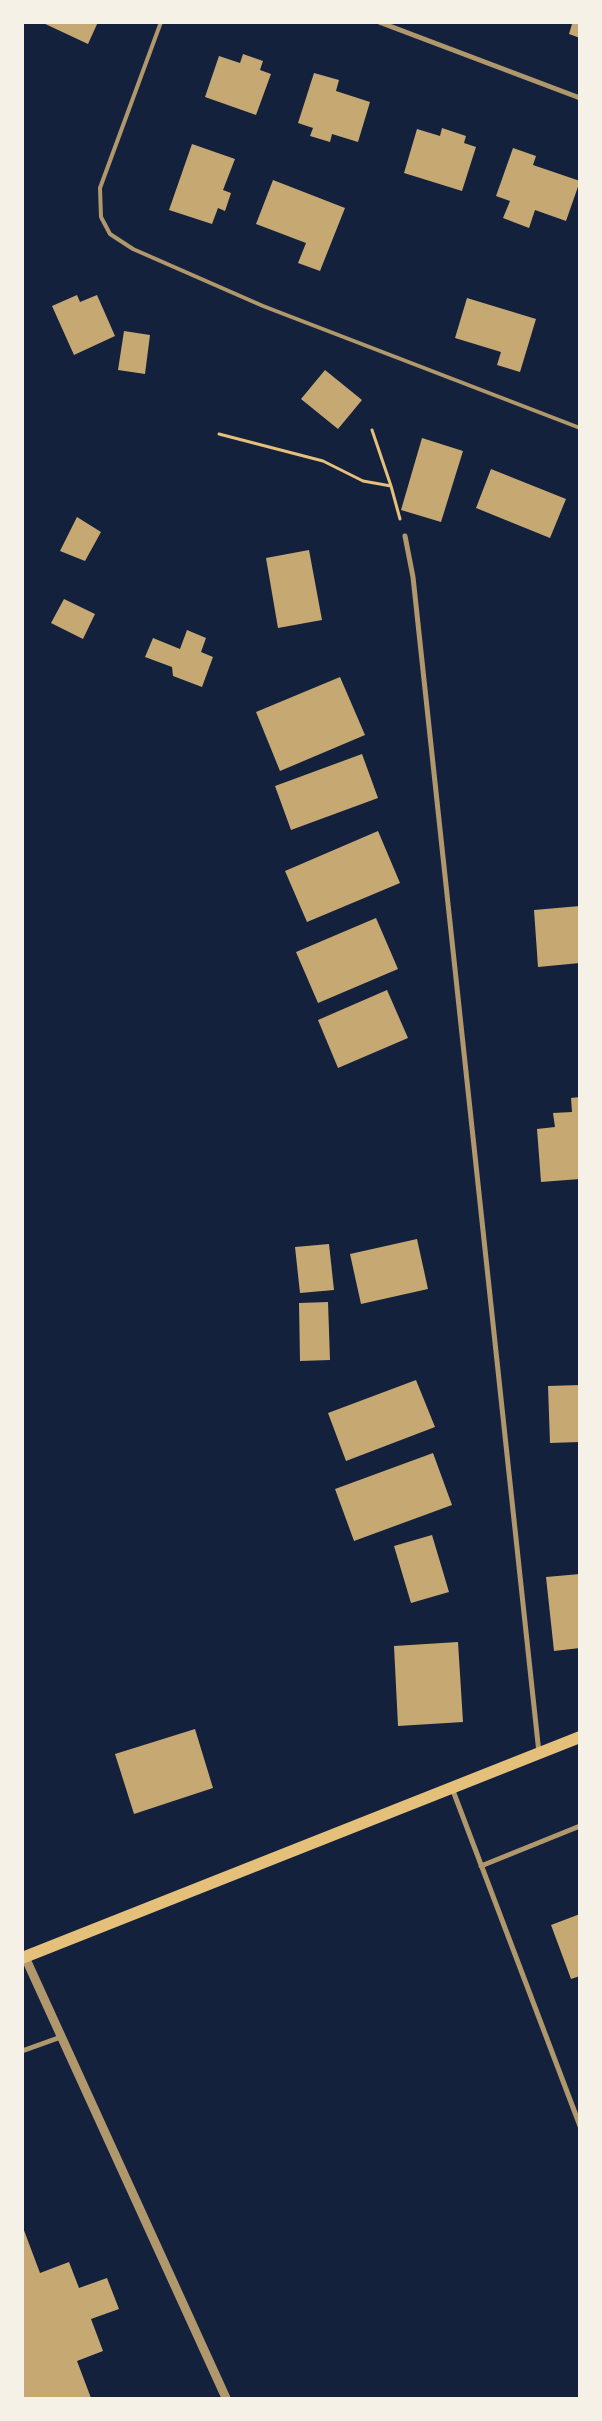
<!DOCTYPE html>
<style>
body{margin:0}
#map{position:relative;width:602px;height:2421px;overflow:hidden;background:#14213d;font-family:"IBM Plex Sans",sans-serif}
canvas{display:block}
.frame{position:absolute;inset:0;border:24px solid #f6f1e7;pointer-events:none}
</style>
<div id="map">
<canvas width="602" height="2421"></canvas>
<div class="frame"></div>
</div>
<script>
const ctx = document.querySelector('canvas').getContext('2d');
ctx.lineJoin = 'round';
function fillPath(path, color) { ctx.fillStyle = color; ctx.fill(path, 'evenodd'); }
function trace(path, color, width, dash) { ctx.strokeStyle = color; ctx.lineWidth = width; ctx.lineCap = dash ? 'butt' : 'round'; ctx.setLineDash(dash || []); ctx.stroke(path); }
const building = new Path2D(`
 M41,22H98L88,44Z
 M568,22H580V38L569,34L572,24Z
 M243,54L263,61L260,70L271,74L256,115L205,97L219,56L240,63Z
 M314,73L339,80L336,91L370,102L358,142L332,134L330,142L310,136L313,128L298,123Z
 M442,128L466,136L464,143L476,147L462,191L404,173L417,129L440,136Z
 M192,144L235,159L223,190L231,193L225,211L218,208L212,224L169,210Z
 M513,148L536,156L533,165L580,181L566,221L535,210L529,228L503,218L510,201L496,196Z
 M273,180L345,208L320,271L298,263L306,243L256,224Z
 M77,295L80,302L97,295L115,336L74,355L52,306Z
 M467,298L536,319L520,372L497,365L501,352L455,338Z
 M124,331L150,335L145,374L118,370Z
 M325,370L362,400L338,429L301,399Z
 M422,438L463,451L441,522L401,510Z
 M491,469L566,499L550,538L476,508Z
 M77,517L101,532L85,561L60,551Z
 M309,550L322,620L278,628L266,558Z
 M64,599L95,614L83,639L51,623Z
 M187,630L206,638L201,652L213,657L202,687L173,676L172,667L145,657L153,638L180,649Z
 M340,677L365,735L280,771L256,712Z
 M362,754L378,798L291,830L275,786Z
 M378,831L400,883L307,922L285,871Z
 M580,906V963L538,967L534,910Z
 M376,918L398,969L318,1003L296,952Z
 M387,990L408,1038L338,1068L318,1020Z
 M580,1097V1179L541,1182L537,1129L555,1127L553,1113L572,1112L571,1098Z
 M417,1239L428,1289L361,1304L350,1254Z
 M329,1244L334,1290L300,1293L295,1247Z
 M328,1302L330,1360L300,1361L299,1303Z
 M416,1380L435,1427L346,1461L328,1413Z
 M580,1385V1442L550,1443L548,1386Z
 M433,1453L452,1505L354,1541L335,1489Z
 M432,1535L449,1592L411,1603L394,1546Z
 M580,1574V1648L554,1651L546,1577Z
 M458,1642L463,1722L398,1726L394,1646Z
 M195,1729L213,1788L134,1814L115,1754Z
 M580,1914V1976L571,1979L551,1925Z
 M22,2225L40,2273L69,2262L79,2288L107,2278L119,2309L91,2319L103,2351L77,2361L91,2398H22Z`);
const path = new Path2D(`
 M372,430L391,486
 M219,434L323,461L363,481L391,486L400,519`);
const service = new Path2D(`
 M161,22L100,188L101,217L110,234L133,249L263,306L580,428`);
const minor = new Path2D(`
 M379,22L580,98
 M405,536L413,577L539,1753
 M452,1788L580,2126
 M481,1866L580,1826
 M22,2051L61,2037`);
const tertiary = new Path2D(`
 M25,1957L226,2398`);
const primary = new Path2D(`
 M22,1958L580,1737`);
fillPath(building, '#c6a872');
trace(path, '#e5c07b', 3);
trace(service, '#b1986c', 4);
trace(minor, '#b1986c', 5);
trace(tertiary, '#b1986c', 9);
trace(primary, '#e5c07b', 12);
</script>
